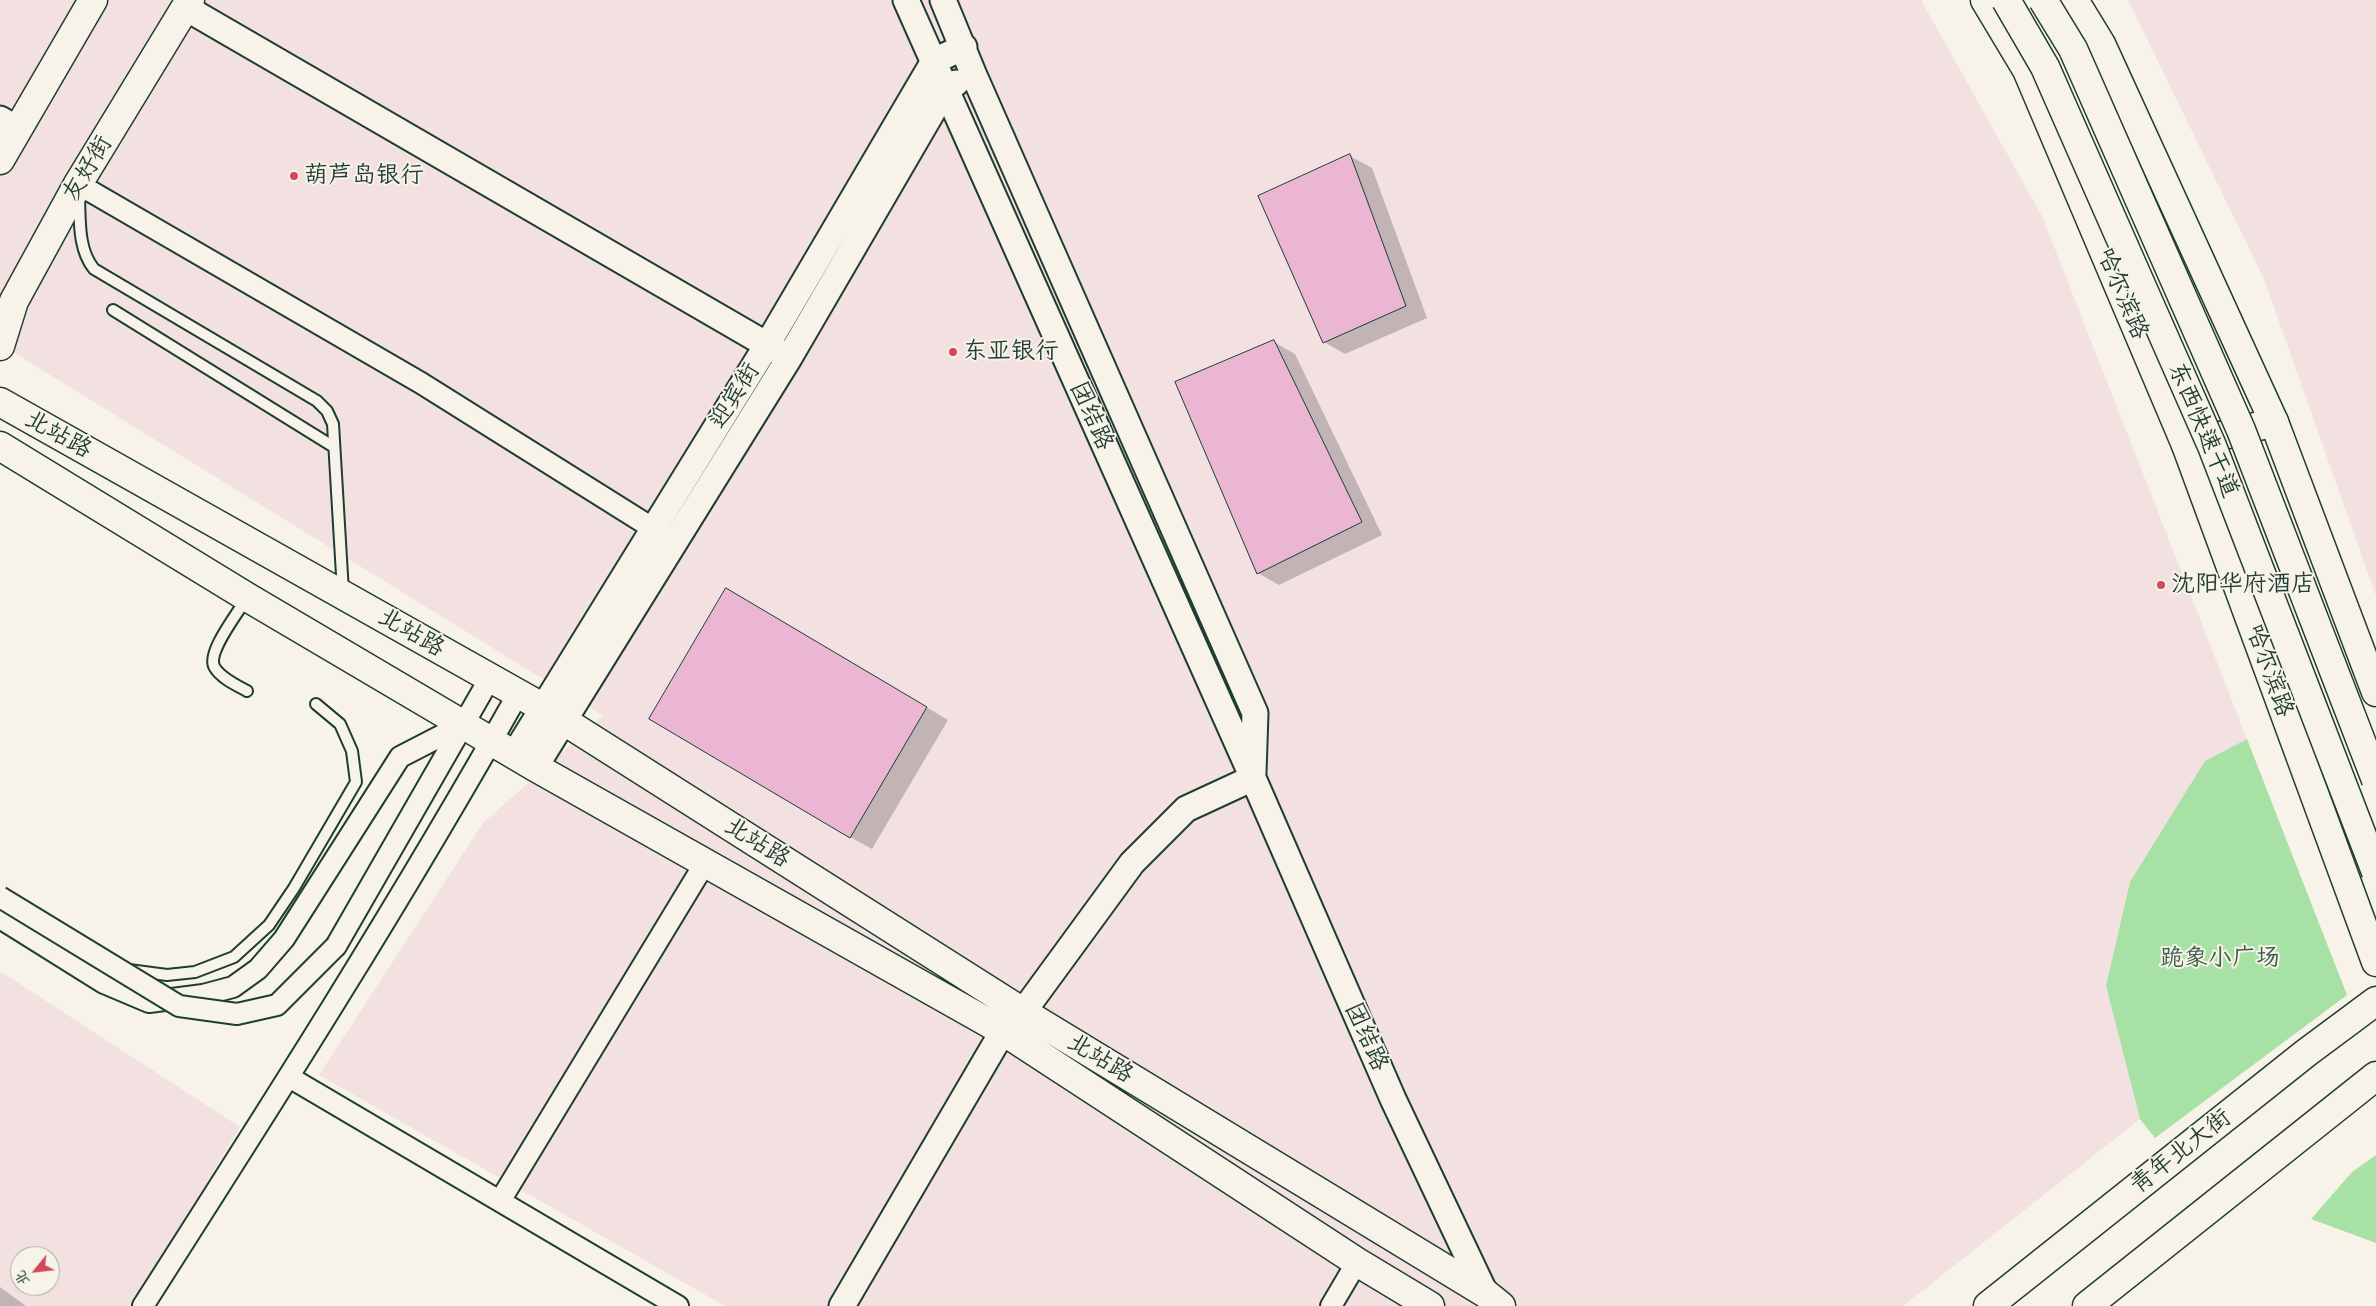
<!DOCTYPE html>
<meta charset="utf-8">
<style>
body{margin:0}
#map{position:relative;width:2376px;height:1306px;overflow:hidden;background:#f7f3e8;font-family:Caveat,"LXGW WenKai TC",sans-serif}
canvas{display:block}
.north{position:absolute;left:10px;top:1246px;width:50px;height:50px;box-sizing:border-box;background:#f7f3e8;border:1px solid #a1aaa0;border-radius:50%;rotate:241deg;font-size:14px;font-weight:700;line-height:20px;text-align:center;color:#1f3d34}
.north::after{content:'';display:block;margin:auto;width:18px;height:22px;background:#d1495b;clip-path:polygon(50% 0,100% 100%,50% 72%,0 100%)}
</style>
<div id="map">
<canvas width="2376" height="1306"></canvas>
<div class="north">北</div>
</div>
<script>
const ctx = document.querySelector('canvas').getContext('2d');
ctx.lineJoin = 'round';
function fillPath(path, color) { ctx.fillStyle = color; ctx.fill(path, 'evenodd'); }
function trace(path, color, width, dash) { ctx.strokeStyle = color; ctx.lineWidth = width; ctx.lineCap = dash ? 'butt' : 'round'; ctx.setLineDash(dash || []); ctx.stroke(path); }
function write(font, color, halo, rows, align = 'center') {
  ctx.font = font + ' Caveat,"LXGW WenKai TC",sans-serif'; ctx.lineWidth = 4; ctx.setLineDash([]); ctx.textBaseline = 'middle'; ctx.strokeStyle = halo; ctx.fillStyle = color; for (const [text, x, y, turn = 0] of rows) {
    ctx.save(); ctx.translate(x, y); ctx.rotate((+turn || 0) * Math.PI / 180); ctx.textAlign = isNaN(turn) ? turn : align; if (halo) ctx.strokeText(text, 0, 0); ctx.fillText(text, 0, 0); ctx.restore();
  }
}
const built = new Path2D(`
 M0,0H1921L2042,216L2247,739L2205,761L2106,986L2140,1119L1903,1306H725L319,1075L483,823L603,716L0,344Z
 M2128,0H2376V596L2264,279Z
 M0,971L240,1127L133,1306H0ZM20,1256H50V1286H20Z`);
const green = new Path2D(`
 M2247,739L2347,995L2155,1138L2140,1119L2106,986L2130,882L2205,761Z
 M2376,1155V1243L2311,1219L2352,1172Z`);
const shadow = new Path2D(`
 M1350,156L1372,168L1427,318L1345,354L1324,342Z
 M1274,342L1295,354L1382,535L1279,585L1258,573Z
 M748,602L948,720L872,849L850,837Z
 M0,1287L26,1306H0Z`);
const building = new Path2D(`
 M1350,154L1406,306L1323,343L1258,196Z
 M1274,340L1362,522L1257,574L1175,382Z
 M726,588L927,707L850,838L649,719Z`);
const service = new Path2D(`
 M79,198C80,220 78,250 94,269L317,401L327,411L333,424L343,592
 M113,310L334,447
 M246,599C238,613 205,654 215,668C221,678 236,685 247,691
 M129,970L167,975L195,972L234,957L269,925L294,888L356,782L352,751L340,724L316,704`);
const minor = new Path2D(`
 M78,184L421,383L665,536
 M0,918L104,983L149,1002L203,995L233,987L258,969L284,939L400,757L462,725
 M336,946L490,678
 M289,1077L678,1306
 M500,1201L705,863
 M143,1306C272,1104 401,902 518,694
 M1331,1306L1357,1262`);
const tertiary = new Path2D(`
 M906,0L1253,778L1393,1099L1485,1293
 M943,0L973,73L1255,713L1253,773
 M186,8L781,353
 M0,119L17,129
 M514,755L767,345L934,61L964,47
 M535,767L789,358L945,90L956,83
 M842,1306L1003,1031L1023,1012L1132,863L1186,809L1253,778`);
const secondary = new Path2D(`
 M1985,0L2027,70L2186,445L2376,962
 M2074,0L2101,44L2274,422L2376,692
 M0,160L93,0
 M0,346L14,301L78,184L190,0
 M0,402L542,707L1023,1012L1485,1293L1501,1306
 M0,446L247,597L535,767L1003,1031L1357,1262L1430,1306`);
const primary = new Path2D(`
 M2186,445L2274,422
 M1988,1306L2306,1053L2376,1001
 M2087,1306L2376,1076`);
const minorBridge = new Path2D(`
 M0,897L179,1006L237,1014L277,1005L336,946`);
const trunkBridge = new Path2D(`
 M2006,0L2045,67L2212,446L2376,872
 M2043,0L2073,49L2241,430L2376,780`);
const markers = [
 [294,176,5,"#d1495b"],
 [953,352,5,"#d1495b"],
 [2161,585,5,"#d1495b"]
];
const streetNames = [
 ["友好街",88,169,-59],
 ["哈尔滨路",2122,294,67],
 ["迎宾街",735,396,-58],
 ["团结路",1091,416,66],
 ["东西快速干道",2203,430,67],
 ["北站路",58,435,29],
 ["北站路",411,633,30],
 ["哈尔滨路",2269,671,70],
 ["北站路",757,843,32],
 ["团结路",1366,1037,66],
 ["北站路",1100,1059,31],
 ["青年北大街",2181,1152,-38]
];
const poiNames = [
 ["葫芦岛银行",304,176],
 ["东亚银行",963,352],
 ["沈阳华府酒店",2171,585]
];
const parkNames = [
 ["跪象小广场",2220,959]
];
fillPath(built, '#f3e1e2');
fillPath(green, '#a8e1a5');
fillPath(shadow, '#0003');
fillPath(building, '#eab6d3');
trace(building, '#1f3d34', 1);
trace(service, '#1f3d34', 14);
trace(minor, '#1f3d34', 24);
trace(tertiary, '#1f3d34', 29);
trace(secondary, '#1f3d34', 31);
trace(primary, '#1f3d34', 31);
trace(service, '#f7f3e8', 10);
trace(minor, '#f7f3e8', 20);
trace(tertiary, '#f7f3e8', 25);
trace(secondary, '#f7f3e8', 28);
trace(primary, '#f7f3e8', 28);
trace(minorBridge, '#1f3d34', 24, []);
trace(trunkBridge, '#1f3d34', 31, []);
trace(minorBridge, '#f7f3e8', 20);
trace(trunkBridge, '#f7f3e8', 28);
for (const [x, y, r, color] of markers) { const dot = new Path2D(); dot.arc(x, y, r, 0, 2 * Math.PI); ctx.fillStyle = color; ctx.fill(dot); trace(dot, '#f7f3e8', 2); }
write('24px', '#1f3d34', '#f7f3e8', streetNames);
write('24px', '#1f3d34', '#f7f3e8', poiNames, 'left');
write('24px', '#3a5e4b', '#f7f3e8', parkNames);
</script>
